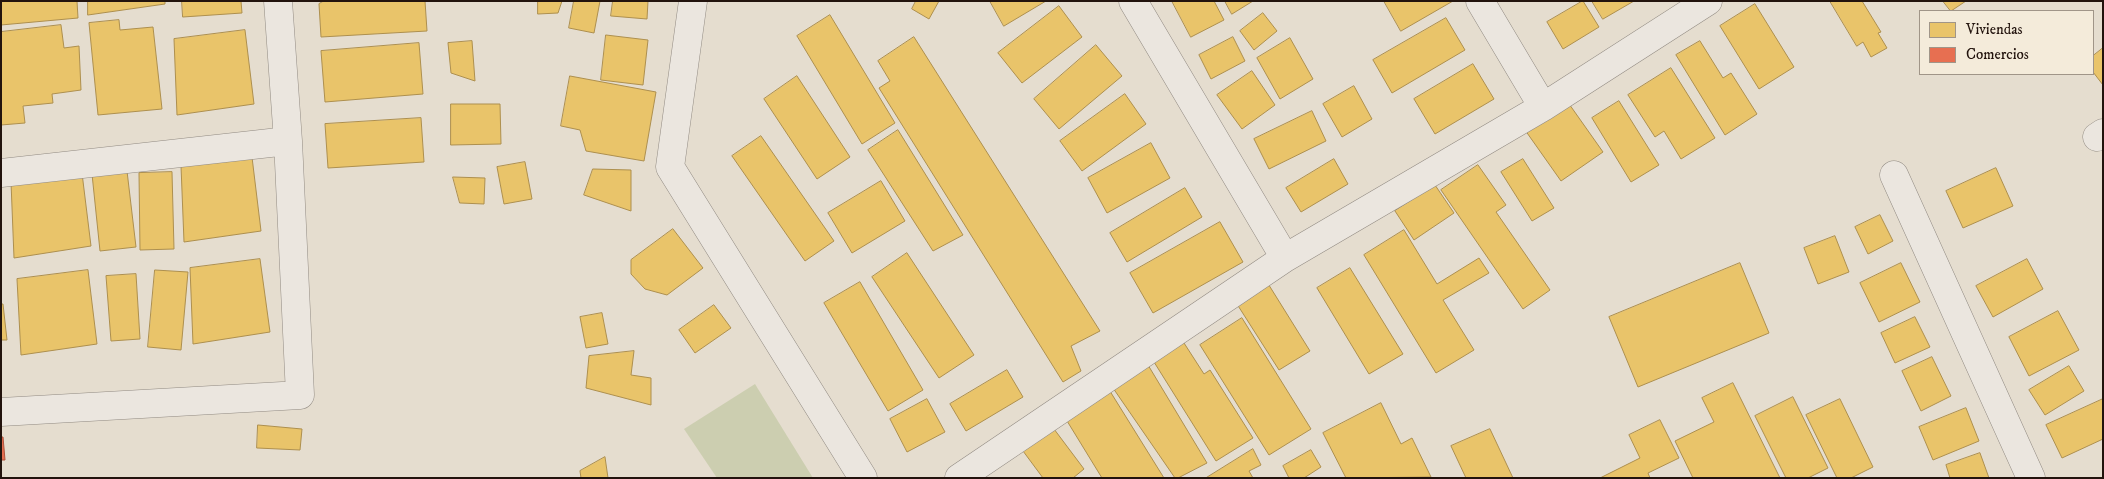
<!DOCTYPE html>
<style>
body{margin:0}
#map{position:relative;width:2104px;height:479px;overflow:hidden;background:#e5ddcf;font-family:"IM FELL DW Pica",serif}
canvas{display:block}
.frame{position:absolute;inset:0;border:2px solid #22130d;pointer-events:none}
.legend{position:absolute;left:1919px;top:10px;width:175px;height:65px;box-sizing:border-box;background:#f4ebda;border:1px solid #a09588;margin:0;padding:6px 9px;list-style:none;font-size:15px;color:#22130d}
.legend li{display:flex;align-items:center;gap:10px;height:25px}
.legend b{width:25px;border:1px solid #a09588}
</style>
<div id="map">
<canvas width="2104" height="479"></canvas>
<div class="frame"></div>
<ul class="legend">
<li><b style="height:14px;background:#e9c46a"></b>Viviendas</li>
<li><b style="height:14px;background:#e76f51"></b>Comercios</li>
</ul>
</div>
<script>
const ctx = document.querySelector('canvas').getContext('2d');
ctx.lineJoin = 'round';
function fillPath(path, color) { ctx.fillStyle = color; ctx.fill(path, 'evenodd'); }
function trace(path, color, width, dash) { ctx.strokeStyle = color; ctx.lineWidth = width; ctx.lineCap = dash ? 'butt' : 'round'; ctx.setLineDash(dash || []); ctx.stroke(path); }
const green = new Path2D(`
 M755,384L813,478H717L684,429Z`);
const homes = new Path2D(`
 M1,1H77L78,18L1,25Z
 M88,1H165V4L88,15Z
 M182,1H241L242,13L183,17Z
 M324,1H425L427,31L321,37L319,4Z
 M538,1H562L558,13L538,14Z
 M574,1H600L594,33L569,28Z
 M613,1H648L647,19L611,16Z
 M916,1H939L929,19L912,9Z
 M990,1H1046L1004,26Z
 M1172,1H1214L1224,20L1191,37Z
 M1225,1H1253L1232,14Z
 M1384,1H1453L1401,31Z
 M1583,1L1599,27L1563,49L1547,22Z
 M1592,1H1634L1603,19Z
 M1830,1H1862L1881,32L1878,33L1887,48L1871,57L1863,42L1857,46Z
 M1943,1H1966L1951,11Z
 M1755,4L1794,67L1759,89L1720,26Z
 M1059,6L1082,37L1022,83L998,53Z
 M1263,13L1277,31L1254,50L1240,31Z
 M830,15L895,123L862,144L797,36Z
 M1446,18L1465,50L1392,93L1373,60Z
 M119,20L120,30L153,27L162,109L98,115L89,23Z
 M61,25L64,48L79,46L81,90L52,94L53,103L23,106L25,123L1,125V32Z
 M245,30L254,104L177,115L174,39Z
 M606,35L648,40L643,85L601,80Z
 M914,37L1100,331L1071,346L1081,371L1063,382L879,88L890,81L878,61Z
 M1233,37L1245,61L1211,79L1199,55Z
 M1290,38L1313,79L1280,99L1257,58Z
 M472,41L475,81L451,73L448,43Z
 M1700,41L1723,78L1731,73L1757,114L1725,135L1676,55Z
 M419,43L423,94L325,102L321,51Z
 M1096,45L1122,76L1059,129L1034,99Z
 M2103,48V85L2093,72V56Z
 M1473,64L1494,99L1435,134L1414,99Z
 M1671,68L1715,138L1681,159L1664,131L1655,137L1628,95Z
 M1252,71L1275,105L1242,129L1217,95Z
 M570,76L656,92L644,161L586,151L580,130L561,126Z
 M797,76L850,157L817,179L764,99Z
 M1354,86L1372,119L1342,137L1323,104Z
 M1125,94L1146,124L1082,171L1060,141Z
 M1567,101L1603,152L1561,181L1525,130Z
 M1619,101L1659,165L1631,182L1592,118Z
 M451,104H500L501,144L451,145Z
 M1312,111L1326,141L1269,169L1254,139Z
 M421,118L424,162L328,168L325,124Z
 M898,130L963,235L933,251L868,150Z
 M761,136L834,241L805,261L732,156Z
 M1151,143L1170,178L1107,213L1088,178Z
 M252,157L261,231L184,242L181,166Z
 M1334,159L1348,184L1301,212L1286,188Z
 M1523,159L1554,208L1532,221L1501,172Z
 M525,162L532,199L504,204L497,167Z
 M1478,165L1506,205L1496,212L1550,290L1523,309L1441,190Z
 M1996,168L2013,206L1963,228L1946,191Z
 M593,169L631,170V211L584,195Z
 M127,171L136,247L100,251L92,174Z
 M172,172L174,249L140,250L139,173Z
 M82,173L91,246L14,258L11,182Z
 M453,177L485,178L484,204L460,203Z
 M881,181L905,221L852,253L828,213Z
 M1435,185L1454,213L1414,240L1395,211Z
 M1185,188L1202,217L1127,262L1110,233Z
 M1880,215L1893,241L1868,254L1855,227Z
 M1220,222L1243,262L1153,313L1130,273Z
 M673,229L703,268L667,295L645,289L631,274V260Z
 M1404,230L1437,284L1479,258L1489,273L1443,300L1474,350L1436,373L1364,255Z
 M1835,236L1849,272L1818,284L1804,248Z
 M907,253L974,355L939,378L872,277Z
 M260,259L270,332L193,344L190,268Z
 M2027,259L2043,289L1993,317L1976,286Z
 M1740,263L1769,333L1638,387L1609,317Z
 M1901,263L1920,302L1879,322L1860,283Z
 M1350,268L1403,354L1369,374L1317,288Z
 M88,270L97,344L21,355L17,279Z
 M155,270L188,272L181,350L148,347Z
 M136,274L140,339L111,341L106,276Z
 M860,282L923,390L888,411L824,303Z
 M1267,282L1310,351L1279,370L1235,301Z
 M1,304H3L7,340H1Z
 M714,305L731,328L695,353L679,330Z
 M2058,311L2079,350L2029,376L2009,337Z
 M602,313L608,344L586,348L580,317Z
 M1915,317L1930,347L1895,363L1881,333Z
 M1242,318L1311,429L1269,455L1200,345Z
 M1184,343L1204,374L1210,370L1253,438L1216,461L1154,362Z
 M634,351L631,375L651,378V405L586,388L589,356Z
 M1932,357L1951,396L1921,411L1902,371Z
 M1148,365L1207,463L1178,478H1175L1113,388Z
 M2069,366L2084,391L2045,415L2029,390Z
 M1007,370L1023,397L966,431L950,404Z
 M1733,383L1780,478H1693L1675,441L1714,422L1702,398Z
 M1108,388L1164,478H1102L1064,416Z
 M1793,397L1828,468L1808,478H1786L1755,416Z
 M927,399L945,432L907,452L890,419Z
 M1840,399L1873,467L1851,478H1837L1806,415Z
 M2103,399V439L2062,458L2046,425Z
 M1381,403L1401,444L1412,438L1431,477L1346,478L1323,433Z
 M1966,408L1979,441L1933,460L1919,427Z
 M1660,420L1679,458L1648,473L1650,478H1600L1640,458L1629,435Z
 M258,425L302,429L300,450L257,448Z
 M1054,429L1084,469L1073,478H1043L1023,451Z
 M1490,429L1513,478H1466L1451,446Z
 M1253,449L1261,465L1249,471L1253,478H1206Z
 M1311,450L1321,467L1304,478H1289L1283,466Z
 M1980,453L1989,478H1950L1946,465Z
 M605,457L608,478H581L580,471Z`);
const shops = new Path2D(`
 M1,437H3L5,460H1Z`);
const minor = new Path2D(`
 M693,1L670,167L863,478
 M1133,1L1285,258
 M1480,1L1543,107
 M2097,137L2103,133
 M1,173L288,141
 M1894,175L2031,478
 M1,412L300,395L288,141L278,1
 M959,478L1285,258L1543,107L1708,1`);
fillPath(green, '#ccceb0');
fillPath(homes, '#e9c46a');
trace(homes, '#ad8f4e', 1);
fillPath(shops, '#e76f51');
trace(shops, '#ac533d', 1);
trace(minor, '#918a82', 29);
trace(minor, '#ebe6df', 28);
</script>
